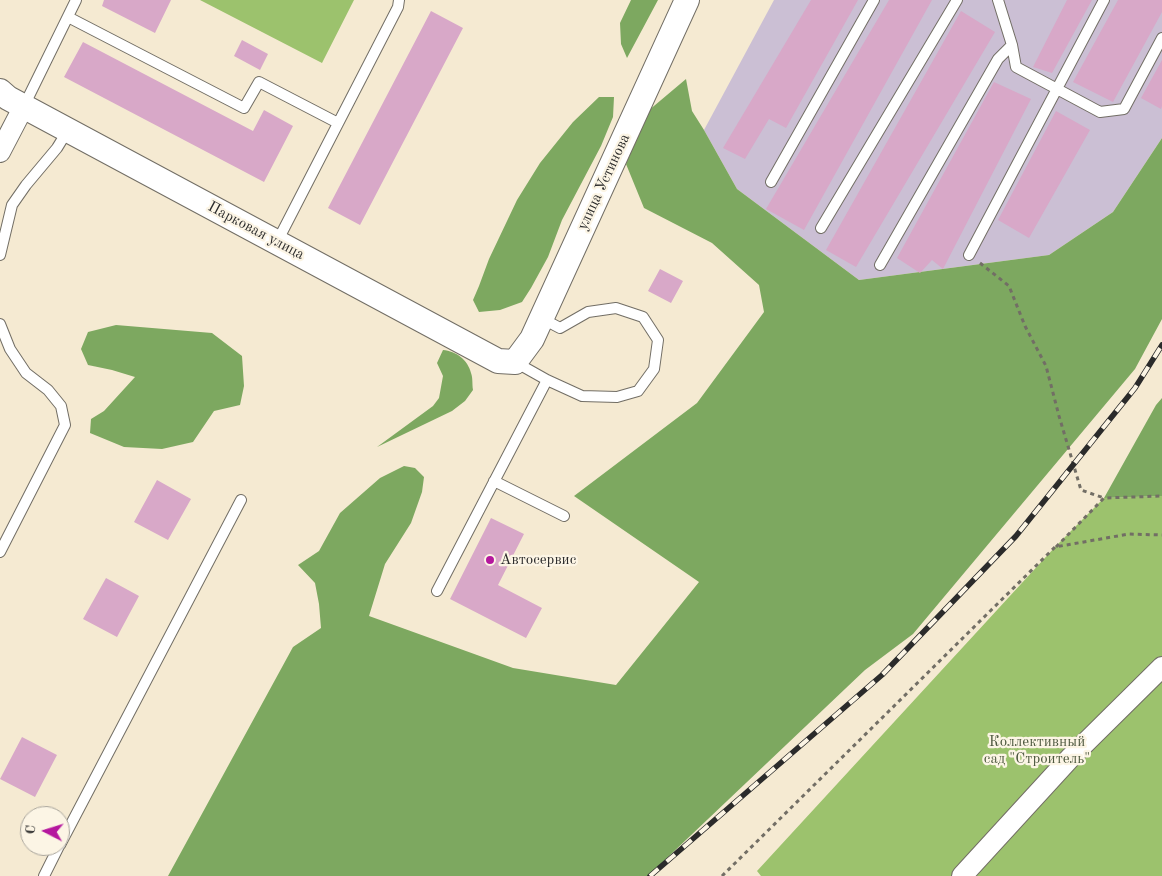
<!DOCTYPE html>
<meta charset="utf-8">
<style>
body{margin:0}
#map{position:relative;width:1162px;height:876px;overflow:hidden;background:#f5ead2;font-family:"Old Standard TT",serif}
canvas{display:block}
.north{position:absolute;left:20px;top:806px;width:50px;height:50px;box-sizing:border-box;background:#fcf5e5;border:1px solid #a8a49b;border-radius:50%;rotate:275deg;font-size:14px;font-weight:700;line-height:20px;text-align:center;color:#2b2b2b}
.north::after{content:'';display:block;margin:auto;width:18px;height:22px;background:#b5179e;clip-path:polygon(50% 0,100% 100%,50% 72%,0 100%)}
</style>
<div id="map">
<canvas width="1162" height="876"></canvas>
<div class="north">С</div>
</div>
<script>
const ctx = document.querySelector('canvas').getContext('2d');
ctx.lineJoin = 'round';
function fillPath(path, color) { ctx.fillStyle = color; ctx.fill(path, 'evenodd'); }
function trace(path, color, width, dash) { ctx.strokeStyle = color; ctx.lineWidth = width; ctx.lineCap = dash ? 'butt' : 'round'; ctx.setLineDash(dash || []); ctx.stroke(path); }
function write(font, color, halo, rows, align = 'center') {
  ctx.font = font + ' "Old Standard TT",serif'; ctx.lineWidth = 4.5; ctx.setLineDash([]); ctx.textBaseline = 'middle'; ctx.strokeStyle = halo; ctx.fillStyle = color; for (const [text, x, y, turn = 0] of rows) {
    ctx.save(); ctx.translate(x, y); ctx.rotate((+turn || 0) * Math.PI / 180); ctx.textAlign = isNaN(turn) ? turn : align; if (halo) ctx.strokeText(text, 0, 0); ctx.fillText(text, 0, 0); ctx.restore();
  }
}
const industrial = new Path2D(`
 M774,0H1162V138L1113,212L1049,255L859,280L737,189L704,130Z`);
const green = new Path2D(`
 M200,0H354L322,63Z
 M1162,496V876H761L757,871L1055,547L1104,498Z`);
const forest = new Path2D(`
 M631,0H658L627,58L621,44L620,23Z
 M686,79L692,111L704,130L737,189L859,280L1049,255L1113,212L1162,138V319L1135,369L913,634L865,670L648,876H168L293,647L321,628L319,604L315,583L298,565L319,551L340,513L380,478L404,466L415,468L424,477L422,492L411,523L385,564L369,616L513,668L616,685L699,582L574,496L697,403L764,312L759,285L712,243L644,208L626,164L648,111Z
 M599,97H614L613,117L601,146L562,220L548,257L531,288L522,302L500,310L479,312L473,300L479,286L489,259L517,200L540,163L573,122Z
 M116,325L212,333L242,356L244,386L240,405L214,411L193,442L162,449L124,447L90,433L91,419L104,411L135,377L112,370L88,365L81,349L88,332Z
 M443,350C456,351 468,360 471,373C473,378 472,384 473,390L465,401L452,411L377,447L433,406L439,398L443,376L437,363Z
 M1162,398V496L1104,498L1156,405Z`);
const building = new Path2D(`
 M104,0H171L155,33L102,6Z
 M811,0H858L786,128L769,119L745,159L723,148Z
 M889,0H932L804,230L766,209Z
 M1067,0H1092L1052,73L1033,67Z
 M1118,0H1162V12L1113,102L1073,82Z
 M431,11L463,28L360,225L328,208Z
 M961,11L995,32L856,267L826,250Z
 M242,40L268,54L260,70L234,56Z
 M83,42L253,131L264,110L293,126L264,182L64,77Z
 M1162,60V106L1161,109L1141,98Z
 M994,82L1031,99L943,269L932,260L920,273L897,258Z
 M1056,111L1090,130L1029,238L998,220Z
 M660,269L683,281L671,303L648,291Z
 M157,480L191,499L168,540L134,522Z
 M491,518L524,534L498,585L542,608L526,638L450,599Z
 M106,578L139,596L117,637L83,619Z
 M22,737L57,755L35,797L0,779Z`);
const path = new Path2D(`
 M980,263L1009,286L1025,326L1046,366L1059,416L1081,490L1104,498
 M1056,547L1104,498L1162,496
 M722,876L1055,547L1129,534L1162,535`);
const service = new Path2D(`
 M998,0L1012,45L1016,67L1100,112L1124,109L1162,38
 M68,17L244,108L259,82L338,123
 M24,106L76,0
 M771,182L874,0
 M821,228L957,0
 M277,242L398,7L399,0
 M0,255L12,205L26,185L57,148L68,130
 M969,255L1104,0
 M880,265L998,59L1012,45
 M0,324L10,349L26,373L48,390L61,406L65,425L0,552
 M515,362L547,380L582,396L617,397L638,391L654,369L658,340L643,317L616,308L588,312L560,328L541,318
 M494,481L564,516
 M437,591L547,380
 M60,845L241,500
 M44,876L59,846`);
const minor = new Path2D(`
 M0,152L24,106
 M962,876L1071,757L1162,667`);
const tertiary = new Path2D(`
 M0,91L8,98L498,361L515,362L532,339L687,0`);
const rail = new Path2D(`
 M650,876L882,675L1016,536L1135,388L1162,345`);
const markers = [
 [490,560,5,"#b5179e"]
];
const streetNames = [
 ["улица Устинова",604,182,-65],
 ["Парковая улица",256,231,28]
];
const poiNames = [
 ["Автосервис",500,560]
];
const parkNames = [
 ["Коллективный",1037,742],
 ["сад \"Строитель\"",1037,759]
];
fillPath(industrial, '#cbbfd4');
fillPath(green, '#9cc26d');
fillPath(forest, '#7da860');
fillPath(building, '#d8a8c8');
trace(service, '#726e65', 12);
trace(minor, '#726e65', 22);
trace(tertiary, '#726e65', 26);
trace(path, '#726e65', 3, [4, 4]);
trace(service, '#fff', 10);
trace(minor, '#fff', 20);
trace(tertiary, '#fff', 24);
trace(rail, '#2b2b2b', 5.5);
trace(rail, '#fcf5e5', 4, [11]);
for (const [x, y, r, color] of markers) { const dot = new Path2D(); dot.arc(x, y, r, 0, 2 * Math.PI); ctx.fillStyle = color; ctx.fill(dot); trace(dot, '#fcf5e5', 2); }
write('15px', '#2b2b2b', '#fcf5e5', streetNames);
write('15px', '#2b2b2b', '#fcf5e5', poiNames, 'left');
write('15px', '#4d583f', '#fcf5e5', parkNames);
</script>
